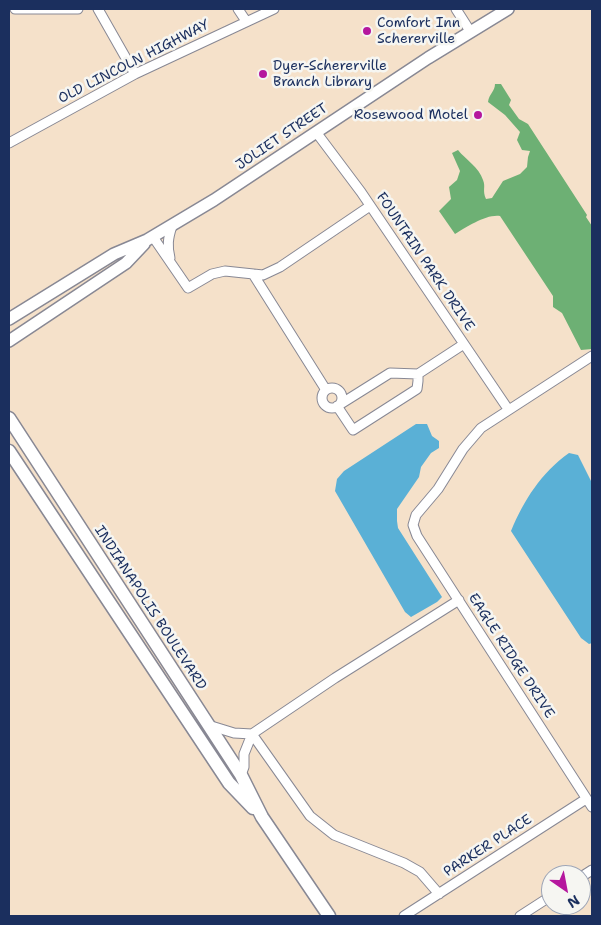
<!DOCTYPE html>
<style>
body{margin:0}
#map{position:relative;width:601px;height:925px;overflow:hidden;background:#f5e1ca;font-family:"Shantell Sans",sans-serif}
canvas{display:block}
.frame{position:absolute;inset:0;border:10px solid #1b2f5e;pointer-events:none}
.north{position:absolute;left:541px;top:865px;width:50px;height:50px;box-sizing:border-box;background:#f6f6f2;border:1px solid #9ea6b7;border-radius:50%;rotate:147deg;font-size:14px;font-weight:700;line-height:20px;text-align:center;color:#1b2f5e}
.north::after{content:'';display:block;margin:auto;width:18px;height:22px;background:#b5179e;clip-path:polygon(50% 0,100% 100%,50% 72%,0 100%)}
</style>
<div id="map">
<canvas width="601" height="925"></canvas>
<div class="frame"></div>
<div class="north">N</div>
</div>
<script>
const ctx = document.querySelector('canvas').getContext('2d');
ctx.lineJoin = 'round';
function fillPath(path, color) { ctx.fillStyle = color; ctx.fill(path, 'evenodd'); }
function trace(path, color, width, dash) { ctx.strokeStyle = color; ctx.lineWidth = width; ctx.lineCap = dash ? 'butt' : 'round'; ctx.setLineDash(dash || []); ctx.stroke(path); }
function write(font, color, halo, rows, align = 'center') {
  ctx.font = font + ' "Shantell Sans",sans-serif'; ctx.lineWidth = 5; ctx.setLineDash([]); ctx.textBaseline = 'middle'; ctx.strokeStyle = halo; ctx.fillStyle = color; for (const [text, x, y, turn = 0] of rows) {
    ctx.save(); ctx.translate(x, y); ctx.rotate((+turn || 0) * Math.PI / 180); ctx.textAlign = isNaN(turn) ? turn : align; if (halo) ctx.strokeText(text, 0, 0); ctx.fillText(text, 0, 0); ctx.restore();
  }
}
const forest = new Path2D(`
 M495,84H501L511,100L509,105L519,119L528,124L587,215L586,217L592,226V349L581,350L562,313L553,307V296L500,216C486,214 467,227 455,234L439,211L451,199L449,187L457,180L460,171L452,153L458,150C466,160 479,167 483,180C486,187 482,190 486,199L492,198L503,181L520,174L527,167L528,157L530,151L522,150L517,140L520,132L505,115L488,102C489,94 495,91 495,84Z`);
const water = new Path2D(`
 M416,424H427L432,436L439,441V448L431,453L421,467L419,477L397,509V521L398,528L442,597L437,602L411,617L405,612L335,491L337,479L344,471Z
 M569,453L578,455L592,483V643L589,644L581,638L511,531C524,500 541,473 569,453Z`);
const minor = new Path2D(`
 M15,9H78
 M98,9L135,74
 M238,9L246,21
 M456,9L470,31
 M316,132L361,192L508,409
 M9,143L135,74L274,9
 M153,237L188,288L212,274L225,271L263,275L280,267L370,206
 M170,258C167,246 168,238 172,226
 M253,274L326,390
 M592,356L481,428L463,449L438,489L416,515L413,525L417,536L592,807
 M322 398a10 10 0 1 1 20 0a10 10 0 1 1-20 0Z
 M339,405L390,373L418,374
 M337,406L353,430L417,389L418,381V374L464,344
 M208,725L234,733L252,734
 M252,734L310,816L334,835L404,863L420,872L439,894
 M241,775L244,767V754L252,734L335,678L459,600
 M581,877L592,870
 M404,916L586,799
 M520,916L551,896`);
const major = new Path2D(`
 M9,319L114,254L147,240L214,200L428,58L508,9
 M9,341L126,263L144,244`);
const highway = new Path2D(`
 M9,418L241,775L262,817L329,916
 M9,451L229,783L253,808`);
const markers = [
 [367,31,5,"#b5179e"],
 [263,74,5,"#b5179e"],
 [478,115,5,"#b5179e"]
];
const poiNames = [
 ["Comfort Inn",377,23],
 ["Schererville",377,39],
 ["Dyer-Schererville",273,66],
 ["Branch Library",273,82],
 ["Rosewood Motel",468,115,"right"]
];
const streetNames = [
 ["OLD LINCOLN HIGHWAY",134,62,-27],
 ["JOLIET STREET",282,137,-34],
 ["FOUNTAIN PARK DRIVE",425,262,56],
 ["INDIANAPOLIS BOULEVARD",150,608,57],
 ["EAGLE RIDGE DRIVE",511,656,57],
 ["PARKER PLACE",488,846,-33]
];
fillPath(forest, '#6db074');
fillPath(water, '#5ab0d6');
trace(minor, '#888894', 11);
trace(major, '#888894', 14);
trace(highway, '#888894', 15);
trace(minor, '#fff', 9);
trace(major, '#fff', 11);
trace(highway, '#fff', 12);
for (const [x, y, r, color] of markers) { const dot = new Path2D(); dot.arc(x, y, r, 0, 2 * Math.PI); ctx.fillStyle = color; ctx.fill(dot); trace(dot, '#f6f6f2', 2); }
write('14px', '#1b2f5e', '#f6f6f2', poiNames, 'left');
write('14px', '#1b2f5e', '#f6f6f2', streetNames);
</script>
